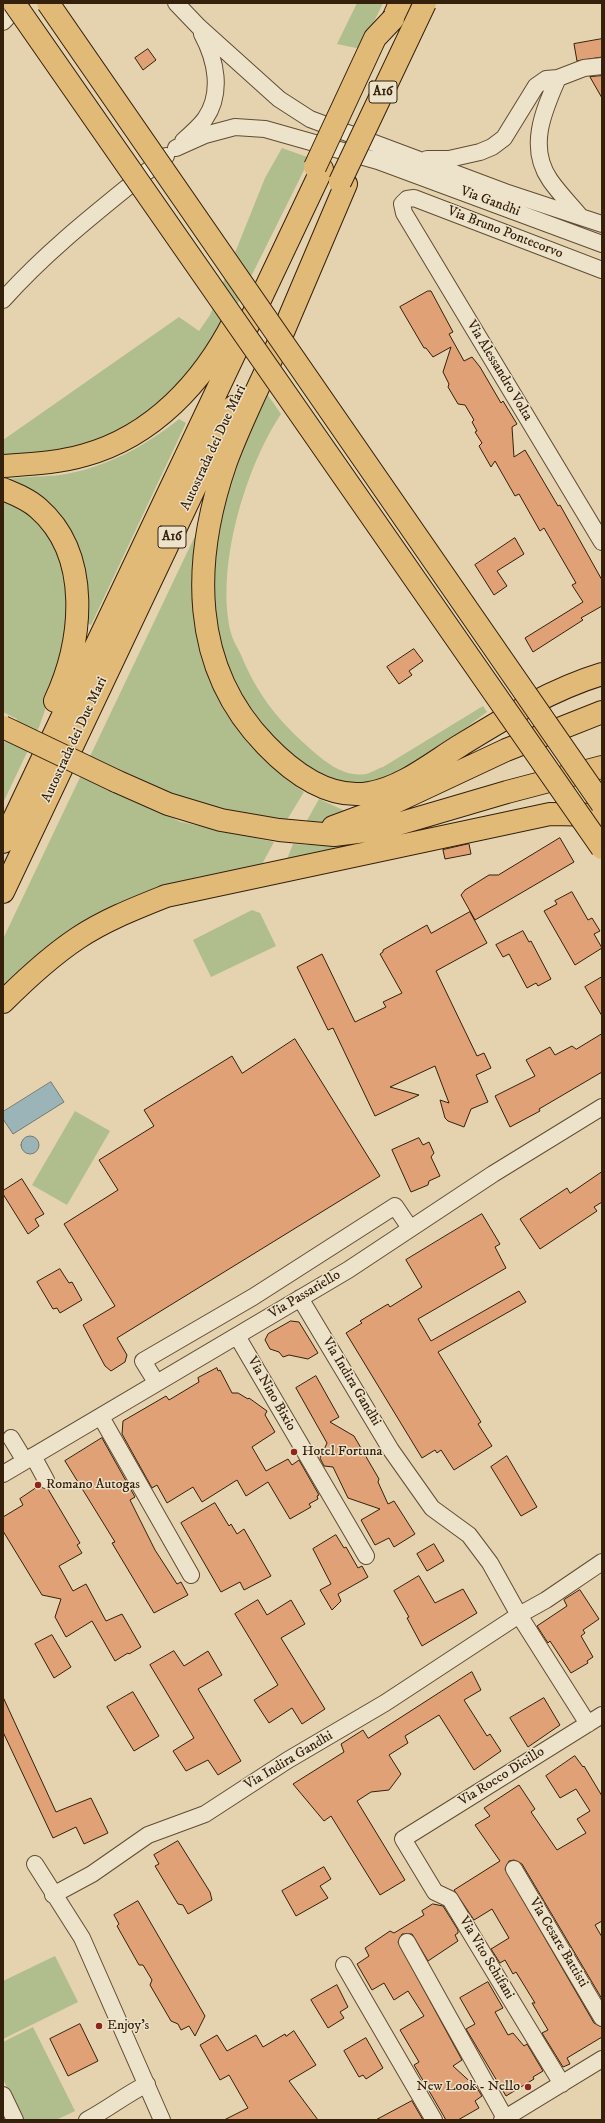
<!DOCTYPE html>
<style>
body{margin:0}
#map{position:relative;width:605px;height:2123px;overflow:hidden;background:#e4d3ae;font-family:"IM FELL DW Pica",serif}
canvas{display:block}
.frame{position:absolute;inset:0;border:4px solid #35200c;pointer-events:none}
</style>
<div id="map">
<canvas width="605" height="2123"></canvas>
<div class="frame"></div>
</div>
<script>
const ctx = document.querySelector('canvas').getContext('2d');
ctx.lineJoin = 'round';
function fillPath(path, color) { ctx.fillStyle = color; ctx.fill(path, 'evenodd'); }
function trace(path, color, width, dash) { ctx.strokeStyle = color; ctx.lineWidth = width; ctx.lineCap = dash ? 'butt' : 'round'; ctx.setLineDash(dash || []); ctx.stroke(path); }
function write(font, color, halo, rows, align = 'center') {
  ctx.font = font + ' "IM FELL DW Pica",serif'; ctx.lineWidth = 3; ctx.setLineDash([]); ctx.textBaseline = 'middle'; ctx.strokeStyle = halo; ctx.fillStyle = color; for (const [text, x, y, turn = 0] of rows) {
    ctx.save(); ctx.translate(x, y); ctx.rotate((+turn || 0) * Math.PI / 180); ctx.textAlign = isNaN(turn) ? turn : align; if (halo) ctx.strokeText(text, 0, 0); ctx.fillText(text, 0, 0); ctx.restore();
  }
}
const green = new Path2D(`
 M357,3H383L361,49L337,44Z
 M282,148L310,158L220,339L199,372L118,439L3,463V440L179,317L199,331L210,315L265,178Z
 M265,391L281,414C245,468 215,569 231,633C233,641 238,648 241,655C257,693 275,717 306,745C322,759 342,778 366,774C371,773 377,769 383,767L483,706L487,712L411,768L361,789L307,773L244,711L212,631L214,547L231,476Z
 M179,419L186,423L91,625L85,623L84,575L8,480C15,476 48,477 60,475C105,468 144,447 179,419Z
 M3,498L23,507L47,528L68,571L64,657L39,727L3,803V741L7,742L17,719L3,712Z
 M196,537L197,566L252,745L285,778L304,792L285,823L237,817L182,799L119,769L110,791L181,822L274,842L261,866L198,877L168,887L3,989V939L194,538Z
 M319,799L343,810L357,813L334,823L305,824Z
 M293,844L348,847L287,859Z
 M252,910L260,913L276,946L211,977L193,940Z
 M75,1111L110,1131L67,1205L32,1185Z
 M55,1956L78,2002L3,2039V1981Z
 M33,2027L75,2111L56,2120H23L3,2079V2042Z`);
const water = new Path2D(`
 M51,1082L64,1102L13,1134L3,1119V1112Z
 M21 1145a9 9 0 1 1 18 0a9 9 0 1 1-18 0Z`);
const building = new Path2D(`
 M602,39V57L577,61L574,44Z
 M148,49L156,60L143,70L135,58Z
 M602,76V98L590,77Z
 M428,291H431L453,332L449,334L464,361L472,357L480,367L501,403L503,401L517,424L512,427L514,457L525,450L558,506L560,505L602,580V606L581,618L583,620L533,652L525,638L583,602L572,585L576,583L544,528L540,531L519,494L515,496L495,461L491,467L479,446L482,443L475,432L477,431L472,422L474,420L465,405L458,404L448,387L449,384L443,372L451,347L433,357L426,348H424L400,307Z
 M515,538L524,554L497,571L507,586L494,595L475,565Z
 M414,649L423,661L409,671L412,675L399,684L387,667Z
 M560,838L574,862L475,920L461,895L465,890L489,875H498Z
 M469,844L471,854L445,859L443,850Z
 M572,892L588,920L592,918L600,931L594,934L602,948L575,965L544,911L557,904L555,901Z
 M470,912L487,943L436,971L477,1056L484,1053L491,1068L476,1075L488,1102L471,1109L464,1127L448,1121L445,1118L440,1100L449,1103L435,1066L390,1087L419,1095L375,1116L333,1028L328,1030L297,967L322,954L355,1022L386,1007L383,1002L402,993L380,954L383,952V950L427,925L431,933Z
 M523,931L529,942L531,941L551,979L538,986L536,983L527,988L509,954L503,957L496,945Z
 M602,977V1016L585,987Z
 M602,1034V1072L539,1109L540,1111L510,1127L495,1096L535,1076L526,1060L550,1047L555,1055L572,1046L576,1049Z
 M295,1039L380,1176L117,1338L127,1355L125,1362L111,1371L105,1366L83,1325L115,1306L64,1224L118,1190L99,1160L154,1126L144,1110L232,1056L242,1073Z
 M419,1138L423,1145L429,1142L434,1153L431,1157L440,1176L429,1181L428,1185L411,1192L392,1150Z
 M602,1172V1202L594,1207L597,1211L540,1249L520,1219L567,1188L570,1193Z
 M22,1179L44,1214L35,1219L39,1226L28,1234L3,1194V1191Z
 M482,1214L500,1244L495,1247L506,1268L418,1319L431,1341L519,1291L526,1302L438,1352L481,1422L478,1424L492,1446L454,1470L441,1450L437,1453L435,1450L422,1458L346,1333L362,1323L360,1321L388,1304L390,1307L422,1287L406,1260Z
 M60,1269L69,1283L72,1282L82,1300L60,1313L57,1308L53,1309L37,1282Z
 M291,1321L299,1322L318,1353L308,1359L289,1355L283,1357L279,1352L270,1349L265,1340L268,1334Z
 M217,1368L218,1371L220,1370L232,1393H238L248,1399L249,1398L267,1411L265,1415L275,1432L252,1447L266,1471L288,1459L292,1465L299,1460L319,1495L317,1496L318,1499L309,1504L311,1507L290,1519L268,1482L246,1496L237,1480L202,1502L193,1487L167,1503L157,1485L152,1488L122,1434L123,1421L166,1396L169,1400L199,1382L198,1378Z
 M316,1376L339,1417L330,1422L354,1436L379,1479L378,1482L388,1504L394,1501L415,1534L394,1547L389,1538L375,1545L361,1520L380,1509L348,1498L333,1467L324,1466L320,1458L327,1443L296,1388Z
 M102,1438L135,1497L130,1500L155,1550L177,1584L181,1582L188,1595L154,1613L112,1543L115,1542L65,1461Z
 M507,1456L537,1507L521,1516L491,1467Z
 M39,1486L48,1489L80,1543L77,1545L82,1553L59,1566L73,1591L86,1584L106,1621L122,1614L141,1647L129,1654L128,1653L115,1661L92,1621L66,1637L55,1617L61,1599L42,1595L3,1531V1517L23,1505L20,1499Z
 M215,1503L229,1526L231,1524L237,1534L244,1529L271,1576L244,1590L240,1582L221,1592L181,1523Z
 M336,1535L344,1548L346,1547L358,1568L362,1566L368,1577L338,1594L341,1601L332,1610L320,1590L331,1584L313,1549Z
 M434,1544L444,1561L427,1571L417,1554Z
 M419,1576L435,1603L463,1589L477,1613L422,1646L407,1618L409,1617L394,1591Z
 M580,1590L599,1619L583,1630L585,1633L581,1636L593,1657L587,1661L588,1663L571,1673L550,1641L548,1643L537,1626L567,1606L564,1600Z
 M258,1600L267,1615L291,1600L305,1624L281,1638L325,1709L302,1724L292,1708L269,1723L254,1700L278,1685L235,1614Z
 M52,1635L71,1667L54,1678L35,1644Z
 M174,1651L184,1666L208,1651L222,1675L198,1689L241,1761L218,1775L208,1760L186,1771L173,1751L194,1738L150,1665Z
 M472,1672L481,1690L464,1700L487,1736L490,1734L501,1751L474,1770L439,1715L405,1736L408,1743L389,1755L401,1774L389,1790L371,1792L357,1801L405,1880L380,1895L331,1816L324,1821L293,1784L344,1752L341,1744L363,1730L368,1738Z
 M133,1692L159,1736L134,1751L107,1707Z
 M3,1697L56,1812L91,1798L108,1833L84,1844L76,1827L53,1838L3,1732Z
 M544,1698L560,1725L528,1747L510,1718Z
 M575,1756L583,1767L584,1766L602,1796V1921L595,1925L602,1937V1999L522,1864L514,1860L509,1861L505,1869L594,2023L602,2027V2037L567,2058L570,2064L563,2067L542,2033L548,2030L532,2003H535L516,1972L513,1974L505,1960L500,1963L491,1949L509,1938L492,1909L474,1920L454,1890L500,1861L475,1825L490,1816L484,1808L519,1785L535,1809L531,1812L557,1850L586,1833L577,1819L590,1811L576,1789L560,1798L546,1776Z
 M178,1841L210,1892L212,1900L188,1914L183,1905L178,1904L155,1866L159,1864L154,1855Z
 M324,1867L331,1879L320,1886L328,1898L296,1916L282,1891Z
 M138,1901L205,2016L195,2036L189,2026L181,2030L178,2024L171,2021L150,1985L152,1980L143,1965H139L117,1926L119,1924L114,1915Z
 M433,1904L443,1906L458,1930V1933L455,1935L458,1941L428,1961L412,1934H402L398,1942L462,2060L453,2066L477,2088L482,2096L475,2101L479,2108L458,2120H446L414,2065L419,2062L400,2030L424,2016L408,1991L394,2000L384,1983L372,1990L357,1964L369,1956L365,1948L390,1931L394,1933L424,1915L422,1911Z
 M488,1982L503,2008L495,2012L508,2035L513,2033L524,2046L527,2044L543,2071L533,2077L534,2079L506,2096L466,2029L475,2024L460,1998Z
 M337,1985L348,2007L340,2012L344,2018L328,2028L311,2000Z
 M80,2024L98,2061L68,2076L50,2039Z
 M294,2031L316,2065L289,2081L318,2120H224L248,2108L229,2075L220,2080L200,2045L217,2035L227,2051L256,2035L263,2047L285,2034L286,2036Z
 M366,2038L383,2068L366,2079L363,2075L359,2077L344,2051Z
 M412,2101L423,2120H376Z`);
const minor = new Path2D(`
 M176,3L199,27L279,99L310,119L505,192L602,224
 M3,22L21,3
 M558,78C544,110 527,147 550,180C559,193 570,204 580,216
 M183,141C191,134 199,127 205,119C223,93 216,60 202,34
 M176,148L205,135L235,127L265,129L378,161L602,244
 M427,159H449L480,152L492,147L504,138L536,86L546,79L558,78L584,68L602,66
 M602,270L414,198L407,199L402,204L404,213L602,542
 M3,300C51,246 110,202 166,156
 M300,1298L391,1450L432,1508L469,1535L490,1563L519,1615L588,1724
 M237,1336L366,1556
 M156,1382L143,1361L253,1297L395,1206L410,1228
 M101,1417L191,1575
 M11,1438L25,1461
 M33,1456L46,1480
 M3,1474L348,1270L493,1174L602,1107
 M35,1864L82,1938L162,2120
 M514,1869L602,2018
 M53,1895L92,1874L148,1835L205,1814L288,1760L385,1703L519,1615L546,1600L602,1562
 M407,1942L505,2118
 M344,1965L434,2120
 M562,2084L450,1899L435,1892L403,1839L602,1715
 M3,2095L15,2120
 M87,2120C108,2109 125,2095 147,2084
 M502,2120L602,2059`);
const highway = new Path2D(`
 M393,19L400,3
 M346,184C323,237 301,291 278,344C261,383 241,421 226,462C192,560 189,666 266,745C292,772 328,800 369,793C402,788 433,762 461,745C505,718 552,689 602,674
 M3,466C30,464 58,463 85,455C153,436 203,382 234,321
 M3,489C15,494 28,499 38,508C92,555 83,641 55,701
 M116,781L168,804L221,820L279,830L334,835L381,829L507,792L602,767
 M333,827L376,811L506,750L602,712
 M3,842L322,169
 M3,892L233,407
 M3,1002C26,979 51,956 78,938C105,920 136,908 166,896L550,814L602,815`);
const highwayBridge = new Path2D(`
 M14,3L602,848
 M48,3L602,804
 M315,167L375,38L393,19
 M340,182L425,3
 M3,727L116,781`);
const markers = [
 [294,1452,4,"#8f2418"],
 [38,1485,4,"#8f2418"],
 [99,2026,4,"#8f2418"],
 [528,2087,4,"#8f2418"]
];
const shields = [
 [383,92,28],
 [172,537,28]
];
const shieldNames = [
 ["A16",383,92],
 ["A16",172,537]
];
const streetNames = [
 ["Via Gandhi",490,202,20],
 ["Via Bruno Pontecorvo",505,233,21],
 ["Via Alessandro Volta",499,371,59],
 ["Autostrada dei Due Mari",214,448,-65],
 ["Autostrada dei Due Mari",75,740,-65],
 ["Via Passariello",305,1295,-31],
 ["Via Indira Gandhi",351,1382,59],
 ["Via Nino Bixio",271,1394,60],
 ["Via Indira Gandhi",289,1761,-31],
 ["Via Rocco Dicillo",502,1777,-32],
 ["Via Cesare Battisti",558,1943,59],
 ["Via Vito Schifani",486,1958,59]
];
const poiNames = [
 ["Hotel Fortuna",302,1452],
 ["Romano Autogas",46,1485],
 ["Enjoy's",107,2026],
 ["New Look - Nello",520,2087,"right"]
];
fillPath(green, '#b0bd8d');
fillPath(water, '#9bb4b7');
trace(water, '#727973', 1);
fillPath(building, '#dfa175');
trace(building, '#35200c', 1);
trace(minor, '#614d34', 18);
trace(highway, '#35200c', 24);
trace(minor, '#ede2ca', 16);
trace(highway, '#e2ba77', 22);
trace(highwayBridge, '#35200c', 24, []);
trace(highwayBridge, '#e2ba77', 22);
for (const [x, y, r, color] of markers) { const dot = new Path2D(); dot.arc(x, y, r, 0, 2 * Math.PI); ctx.fillStyle = color; ctx.fill(dot); trace(dot, '#ede2ca', 1.5); }
for (const [x, y, w] of shields) { const box = new Path2D(); box.roundRect(x - w / 2, y - 11, w, 22, 3); ctx.fillStyle = '#ede2ca'; ctx.fill(box); trace(box, '#35200c', 1); }
write('bold 13px', '#35200c', null, shieldNames);
write('14px', '#35200c', '#ede2ca', streetNames);
write('14px', '#35200c', '#ede2ca', poiNames, 'left');
</script>
